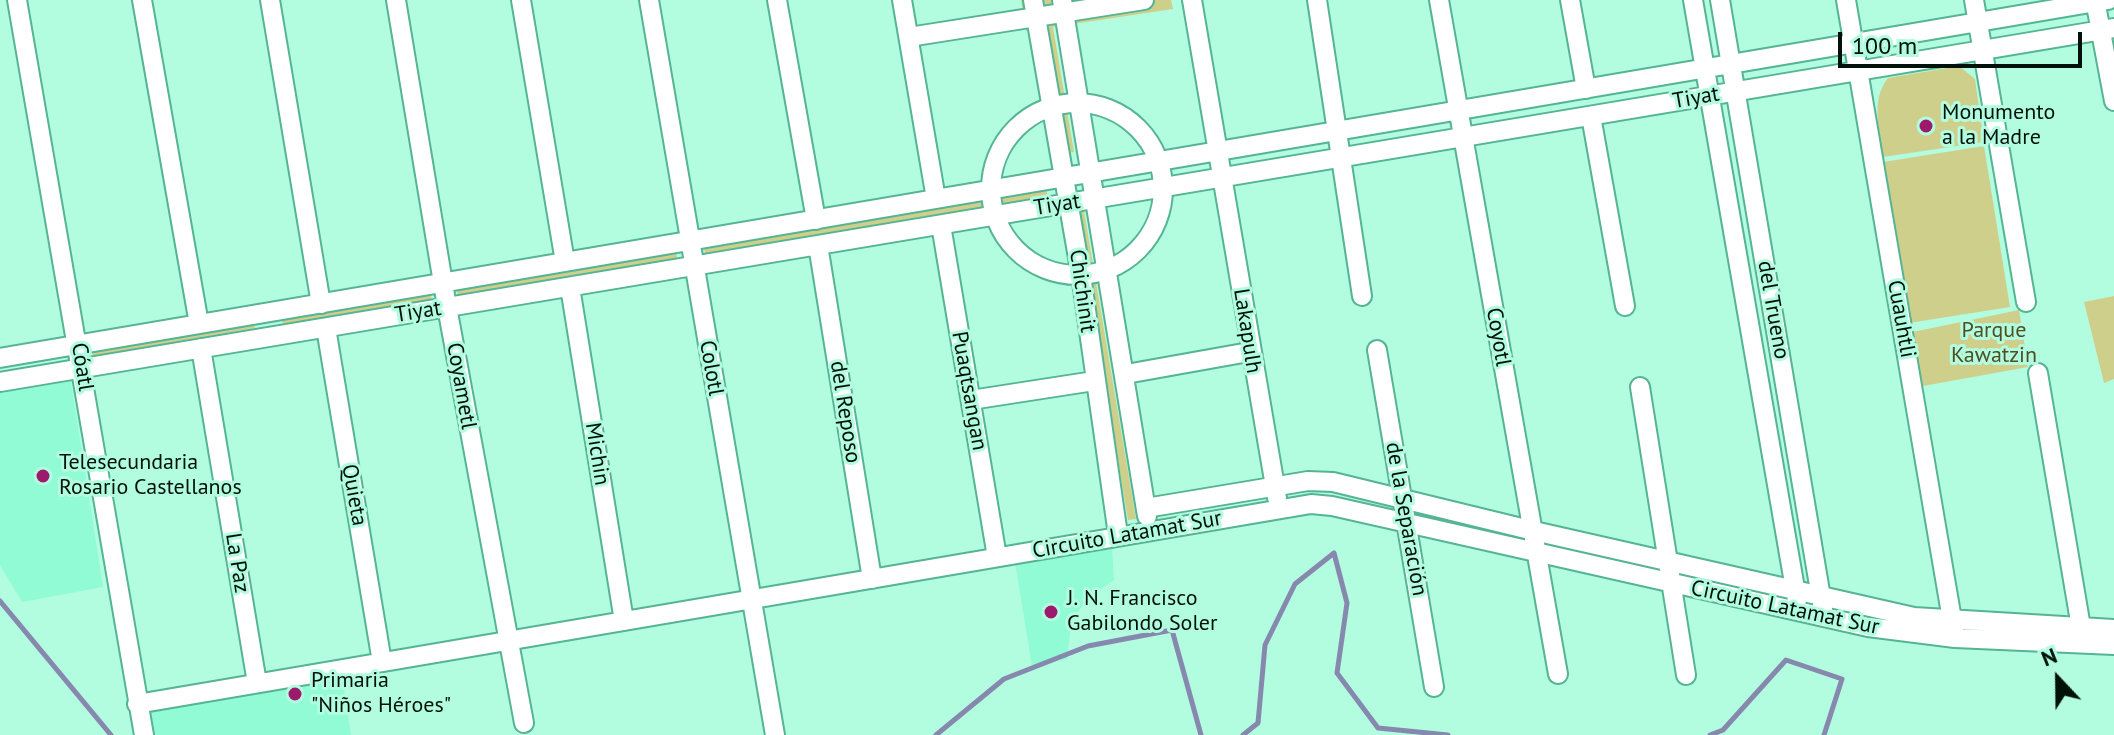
<!DOCTYPE html>
<meta charset="utf-8">
<style>
body{margin:0}
#map{position:relative;width:2114px;height:735px;overflow:hidden;background:#b2fce0;font-family:"PT Sans",sans-serif}
canvas{display:block}
.north{position:absolute;left:2018px;top:639px;width:80px;height:80px;-webkit-text-stroke:6px #b2fce0;paint-order:stroke;rotate:338deg;font-size:22px;font-weight:700;line-height:32px;text-align:center;color:#00110a}
.north::after{content:'';display:block;margin:auto;width:28px;height:36px;background:#00110a;clip-path:polygon(50% 0,100% 100%,50% 72%,0 100%)}
.scale{position:absolute;left:1838px;top:32px;width:244px;height:36px;box-sizing:border-box;border:4px solid #00110a;border-top:0;padding-left:10px;font-size:24px;line-height:28px;white-space:nowrap;color:#00110a;-webkit-text-stroke:6px #b2fce0;paint-order:stroke}
</style>
<div id="map">
<canvas width="2114" height="735"></canvas>
<div class="north">N</div>
<div class="scale">100 m</div>
</div>
<script>
const ctx = document.querySelector('canvas').getContext('2d');
ctx.lineJoin = 'round';
function fillPath(path, color) { ctx.fillStyle = color; ctx.fill(path, 'evenodd'); }
function trace(path, color, width, dash) { ctx.strokeStyle = color; ctx.lineWidth = width; ctx.lineCap = dash ? 'butt' : 'round'; ctx.setLineDash(dash || []); ctx.stroke(path); }
function write(font, color, halo, rows, align = 'center') {
  ctx.font = font + ' "PT Sans",sans-serif'; ctx.lineWidth = 6; ctx.setLineDash([]); ctx.textBaseline = 'middle'; ctx.strokeStyle = halo; ctx.fillStyle = color; for (const [text, x, y, turn = 0] of rows) {
    ctx.save(); ctx.translate(x, y); ctx.rotate((+turn || 0) * Math.PI / 180); ctx.textAlign = isNaN(turn) ? turn : align; if (halo) ctx.strokeText(text, 0, 0); ctx.fillText(text, 0, 0); ctx.restore();
  }
}
const built = new Path2D(`
 M70,376L103,587L22,602L0,565V388Z
 M1112,547L1114,580L1086,599L1071,625L1067,659L1032,666L1015,562Z
 M342,677L351,735H153L150,711Z`);
const green = new Path2D(`
 M1021,0H1171L1173,9L1053,27L1074,152L1067,153L1045,28L1026,31Z
 M1959,66L1975,79L1984,142L1883,157C1880,131 1870,100 1888,78Z
 M1984,146L2010,307L1909,323L1883,162Z
 M1046,188L1048,198L705,255L704,246Z
 M1083,205L1136,519L1128,520L1076,206Z
 M676,249L677,259L458,296L456,286Z
 M430,290L432,300L283,325L281,315Z
 M2114,296V379L2104,383L2084,302Z
 M2019,310L2028,367L1912,388L1903,334Z
 M254,319L255,328L93,356L92,346Z`);
const stream = new Path2D(`
 M0,601L111,735
 M936,735L1004,679L1088,646L1172,630L1201,735
 M1243,735L1258,723L1265,645L1295,584L1334,553L1347,603L1337,673L1378,728L1448,735
 M1710,735L1723,730L1786,660L1842,679L1824,735`);
const minor = new Path2D(`
 M17,0L144,735
 M142,0L199,324
 M270,0L321,304
 M396,0L447,307L524,723
 M521,0L565,262
 M649,0L775,735
 M777,0L816,220
 M902,0L936,199
 M1033,0L1081,275L1118,535
 M1062,0L1147,516
 M1192,0L1277,498
 M1317,0L1362,296
 M1439,0L1558,674
 M1570,0L1586,89
 M1693,0L1797,600
 M1720,0L1823,609
 M1846,0L1954,631
 M1974,0L2026,302
 M2095,0L2114,101
 M909,37L1144,0
 M991 189a86 86 0 1 1 172 0a86 86 0 1 1-172 0Z
 M1591,116L1625,306
 M941,225L997,557
 M818,245L872,579
 M570,287L624,621
 M326,328L382,662
 M201,348L257,683
 M1377,350L1434,687
 M0,358L2108,0
 M2038,373L2083,639
 M1126,374L1249,352
 M0,382L2114,28
 M1640,387L1686,675
 M971,400L1094,381
 M1146,508L1308,481L1333,482L1534,531L1914,617L2114,629
 M137,704L1311,504L1332,506L1868,627L1955,638L2114,645`);
const markers = [
 [1926,126,8,"#9c196b"],
 [43,476,8,"#9c196b"],
 [1051,612,8,"#9c196b"],
 [295,694,8,"#9c196b"]
];
const streetNames = [
 ["Tiyat",1696,98,-10],
 ["Tiyat",1057,205,-9],
 ["Chichinit",1082,291,82],
 ["del Trueno",1773,310,80],
 ["Tiyat",418,312,-9],
 ["Cuauhtli",1901,319,80],
 ["Lakapulh",1247,331,81],
 ["Coyotl",1498,337,80],
 ["Cóatl",82,367,81],
 ["Colotl",711,368,80],
 ["Coyametl",461,386,80],
 ["Puaqtsangan",969,391,80],
 ["del Reposo",845,412,81],
 ["Michin",597,454,81],
 ["Quieta",354,495,80],
 ["de la Separación",1406,519,80],
 ["Circuito Latamat Sur",1127,535,-10],
 ["La Paz",237,563,81],
 ["Circuito Latamat Sur",1785,608,12]
];
const poiNames = [
 ["Monumento",1942,113],
 ["a la Madre",1942,138],
 ["Telesecundaria",59,463],
 ["Rosario Castellanos",59,488],
 ["J. N. Francisco",1067,599],
 ["Gabilondo Soler",1067,624],
 ["Primaria",311,681],
 ["\"Niños Héroes\"",311,706]
];
const parkNames = [
 ["Parque",1994,331],
 ["Kawatzin",1994,356]
];
fillPath(built, '#90fbd5');
fillPath(green, '#cfcf8c');
trace(stream, '#8688ae', 5);
trace(minor, '#55b494', 22);
trace(minor, '#fff', 18);
for (const [x, y, r, color] of markers) { const dot = new Path2D(); dot.arc(x, y, r, 0, 2 * Math.PI); ctx.fillStyle = color; ctx.fill(dot); trace(dot, '#b2fce0', 3); }
write('22px', '#00110a', '#b2fce0', streetNames);
write('22px', '#00110a', '#b2fce0', poiNames, 'left');
write('22px', '#4f4f22', '#b2fce0', parkNames);
</script>
